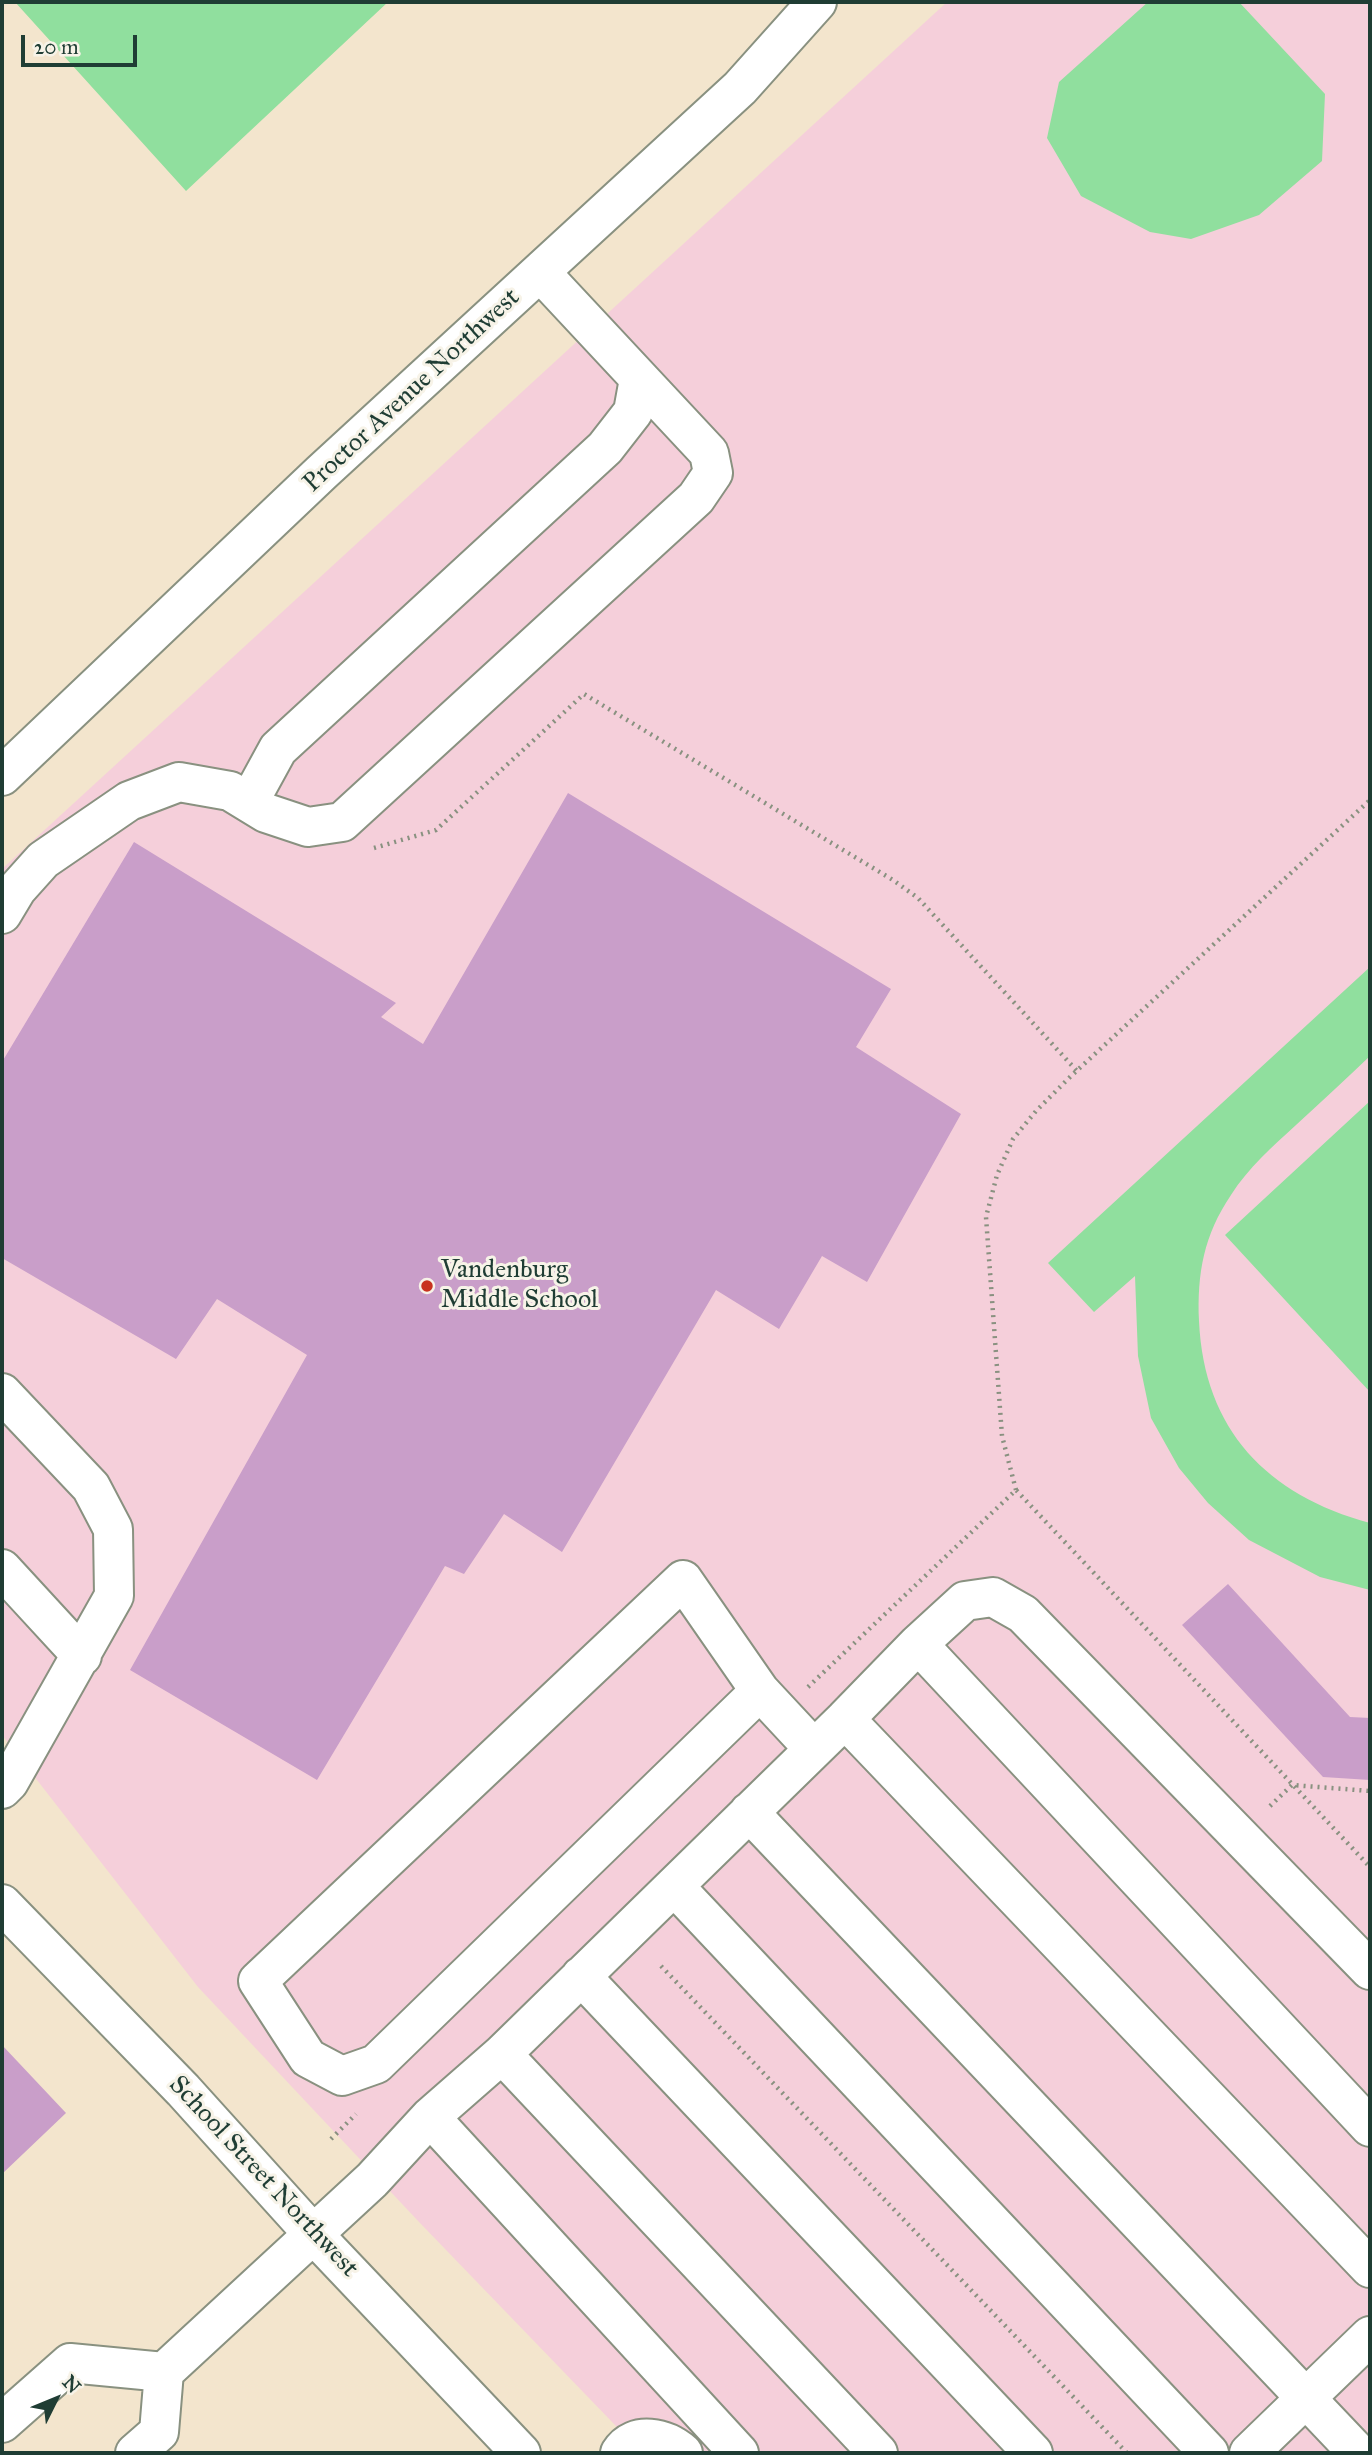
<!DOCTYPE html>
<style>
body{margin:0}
#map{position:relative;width:1372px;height:2455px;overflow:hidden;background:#f3e5cd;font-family:"IM FELL Great Primer",serif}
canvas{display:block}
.frame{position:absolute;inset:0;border:4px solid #1f3d34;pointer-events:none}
.north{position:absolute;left:21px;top:2364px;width:70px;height:70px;-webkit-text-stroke:5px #f7f3e8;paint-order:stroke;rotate:47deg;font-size:19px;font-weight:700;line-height:28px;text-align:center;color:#1f3d34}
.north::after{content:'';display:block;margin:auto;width:24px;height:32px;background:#1f3d34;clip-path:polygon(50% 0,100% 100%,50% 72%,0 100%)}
.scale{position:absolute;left:21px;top:35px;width:116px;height:32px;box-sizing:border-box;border:4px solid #1f3d34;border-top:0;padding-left:9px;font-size:21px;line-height:24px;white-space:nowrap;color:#1f3d34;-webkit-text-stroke:5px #f7f3e8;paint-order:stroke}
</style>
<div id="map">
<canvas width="1372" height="2455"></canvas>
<div class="frame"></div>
<div class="north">N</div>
<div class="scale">20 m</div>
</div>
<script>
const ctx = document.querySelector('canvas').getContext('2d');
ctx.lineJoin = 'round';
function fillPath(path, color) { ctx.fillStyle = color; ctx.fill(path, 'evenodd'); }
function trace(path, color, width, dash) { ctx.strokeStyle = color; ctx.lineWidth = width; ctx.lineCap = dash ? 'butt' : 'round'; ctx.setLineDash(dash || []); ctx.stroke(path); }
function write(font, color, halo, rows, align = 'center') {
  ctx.font = font + ' "IM FELL Great Primer",serif'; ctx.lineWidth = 6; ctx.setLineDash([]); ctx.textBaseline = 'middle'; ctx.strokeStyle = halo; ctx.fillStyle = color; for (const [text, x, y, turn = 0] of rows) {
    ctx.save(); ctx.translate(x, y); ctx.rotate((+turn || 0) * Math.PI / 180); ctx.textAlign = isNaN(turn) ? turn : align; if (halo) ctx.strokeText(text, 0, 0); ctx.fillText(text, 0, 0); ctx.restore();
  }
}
const built = new Path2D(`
 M947,2H1370V2453H642L420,2223L198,1987L2,1735V869Z`);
const green = new Path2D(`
 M15,2H388L186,191Z
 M1148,2H1239L1325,94L1322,161L1259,215L1191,239L1150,232L1081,196L1047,138L1059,82Z
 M1370,967V1056C1346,1079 1321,1102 1296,1125C1273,1146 1248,1168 1231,1195C1204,1235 1197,1273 1199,1321C1204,1430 1267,1495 1370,1523V1590L1320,1577L1249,1540L1208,1503L1179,1468L1151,1418L1138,1356L1135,1276L1094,1312L1048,1263Z
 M1370,1101V1392L1225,1235Z`);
const building = new Path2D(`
 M568,793L891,989L856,1047L961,1114L867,1282L822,1256L779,1329L716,1290L562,1552L504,1514L464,1574L445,1566L317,1780L130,1670L307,1355L217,1299L176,1359L2,1258V1062L134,842L396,1003L381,1017L423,1044Z
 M1228,1584L1350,1717L1370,1718V1780L1323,1777L1182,1625Z
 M2,2045L66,2113L2,2174Z`);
const path = new Path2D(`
 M374,848L436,830L584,694L893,880L918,898L1077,1071
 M1016,1490L1002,1436L986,1217L997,1175L1013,1139L1036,1111L1071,1076L1370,800
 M808,1687L1016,1490L1370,1867
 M1270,1806L1292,1785L1370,1791
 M661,1966L1127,2453
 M331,2139L356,2114`);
const minor = new Path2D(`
 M2,776L321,473L740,88L817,2
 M249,802L278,749L605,448L633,412L639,379
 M2,914L17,889L43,860L129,801L179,782L230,791L266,813L308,827L342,822L696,498L713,473L709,453L541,273
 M2,1393L91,1487L113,1529L114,1596L9,1782L2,1789
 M2,1569L82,1656
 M683,1580L760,1691L376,2064L342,2076L308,2058L258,1981Z
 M918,1644L1370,2127
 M760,1691L814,1749
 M845,1719L1370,2268
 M749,1812L1358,2453
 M674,1886L1209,2453
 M2,1904L183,2090L314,2235L521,2453
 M581,1976L1033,2453
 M502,2054L878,2453
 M430,2117L739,2453
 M2,2423L70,2363L164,2372
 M135,2453L159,2432L164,2372L372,2180L430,2117L502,2054L845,1719L918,1644L965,1601L993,1597L1023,1614L1370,1970
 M620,2453C634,2430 666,2438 683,2453
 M1249,2453L1370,2336`);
const markers = [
 [427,1286,7,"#c8321e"]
];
const streetNames = [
 ["Proctor Avenue Northwest",412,391,-43],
 ["School Street Northwest",263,2177,47]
];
const poiNames = [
 ["Vandenburg",441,1271],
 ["Middle School",441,1301]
];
fillPath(built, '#f5cfda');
fillPath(green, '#90df9e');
fillPath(building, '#c99ec9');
trace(minor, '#899180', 42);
trace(path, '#899180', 4.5, [2, 5]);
trace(minor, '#fff', 38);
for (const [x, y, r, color] of markers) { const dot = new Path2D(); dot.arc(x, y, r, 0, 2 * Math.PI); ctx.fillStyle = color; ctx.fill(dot); trace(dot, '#f7f3e8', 2.5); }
write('26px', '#1f3d34', '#f7f3e8', streetNames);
write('26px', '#1f3d34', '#f7f3e8', poiNames, 'left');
</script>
